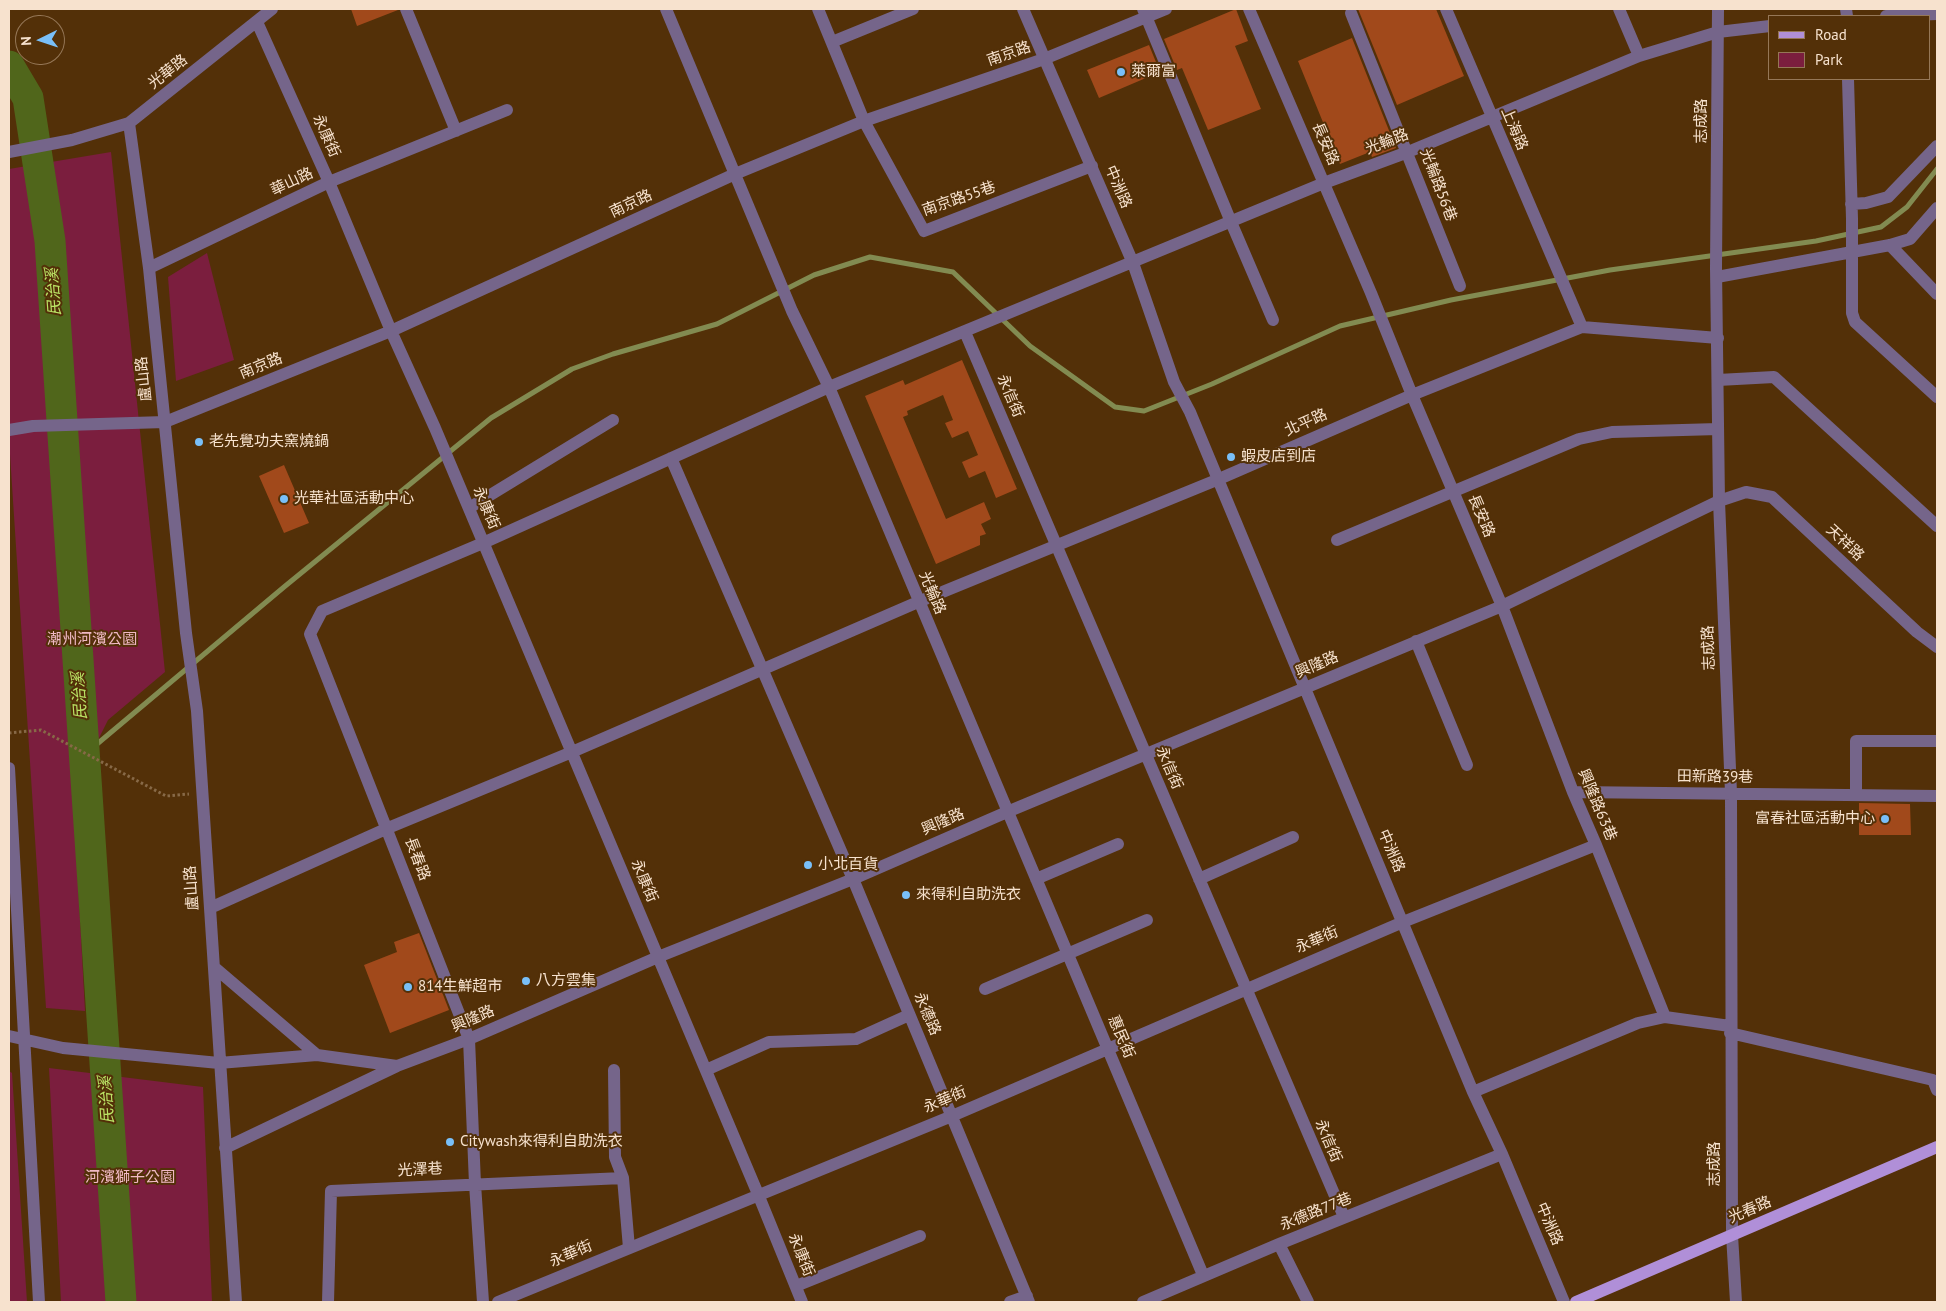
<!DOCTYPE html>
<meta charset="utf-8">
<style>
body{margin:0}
#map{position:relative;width:1946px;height:1311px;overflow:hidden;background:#533008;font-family:"PT Sans",sans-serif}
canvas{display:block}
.frame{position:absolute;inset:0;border:10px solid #f7e2ce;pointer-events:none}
.legend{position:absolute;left:1768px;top:15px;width:162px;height:65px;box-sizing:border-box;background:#533008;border:1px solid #957757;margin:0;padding:6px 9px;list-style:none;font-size:15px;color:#f7e2ce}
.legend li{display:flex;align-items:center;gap:10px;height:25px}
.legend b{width:25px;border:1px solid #957757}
.north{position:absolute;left:15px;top:15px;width:50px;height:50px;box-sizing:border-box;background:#533008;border:1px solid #957757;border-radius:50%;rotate:266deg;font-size:14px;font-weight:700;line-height:20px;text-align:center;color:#f7e2ce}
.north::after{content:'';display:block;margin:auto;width:18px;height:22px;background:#79bff8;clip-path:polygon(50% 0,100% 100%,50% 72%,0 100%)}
</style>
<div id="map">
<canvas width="1946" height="1311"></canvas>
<div class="frame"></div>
<ul class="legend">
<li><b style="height:6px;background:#b08fd8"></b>Road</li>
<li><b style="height:14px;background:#7b1e3e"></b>Park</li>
</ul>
<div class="north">N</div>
</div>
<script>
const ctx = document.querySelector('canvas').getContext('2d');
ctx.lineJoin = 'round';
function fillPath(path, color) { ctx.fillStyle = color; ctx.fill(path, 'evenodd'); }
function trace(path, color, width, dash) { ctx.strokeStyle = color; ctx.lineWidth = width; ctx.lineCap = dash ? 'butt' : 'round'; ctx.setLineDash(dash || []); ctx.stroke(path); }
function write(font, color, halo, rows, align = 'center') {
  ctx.font = font + ' "PT Sans","Noto Sans TC",sans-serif'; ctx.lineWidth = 4; ctx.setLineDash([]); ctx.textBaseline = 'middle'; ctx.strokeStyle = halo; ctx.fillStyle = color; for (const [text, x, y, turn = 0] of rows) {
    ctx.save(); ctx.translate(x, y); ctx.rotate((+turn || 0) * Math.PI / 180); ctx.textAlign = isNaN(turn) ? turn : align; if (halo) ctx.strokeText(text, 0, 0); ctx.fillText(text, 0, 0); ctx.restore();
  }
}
const green = new Path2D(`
 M111,152L165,672L108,720L73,790L85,1011L46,1008L9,439V169Z
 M207,253L234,360L176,381L168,277Z
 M49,1068L203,1087L212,1302H61Z
 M9,1071L12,1073L27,1302H9Z`);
const stream = new Path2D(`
 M84,755L284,587L491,418L572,369L613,354L717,324L814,275L870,257L953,272L1030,346L1115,407L1144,411L1212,384L1340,326L1451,300L1610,270L1816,241L1881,227L1907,207L1937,169`);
const river = new Path2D(`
 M9,66L28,98L50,241L121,1302`);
const building = new Path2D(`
 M351,9H398V10L357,26Z
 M1236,9L1248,41L1235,46L1261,109L1208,130L1182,68L1177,70L1164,39Z
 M1358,9H1436L1464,76L1397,105Z
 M1352,38L1396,148L1372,157L1370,152L1340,164L1298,61Z
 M1149,45L1160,72L1099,98L1087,70Z
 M962,360L1017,489L996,498L985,471L969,478L962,462L978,455L968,431L952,438L945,423L953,420L943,395L907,411L908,415L903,417L946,519L984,502L991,519L981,524L986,534L980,536V545L936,564L865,396L903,380L905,385Z
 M284,465L309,523L284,533L259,476Z
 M1859,803L1910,804L1911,835H1859Z
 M419,933L449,1010L390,1033L364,965L397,952L394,942Z`);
const path = new Path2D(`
 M9,733L41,730L166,796L189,794`);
const minor = new Path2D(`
 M406,9L456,131
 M666,9L792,311L829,387L1203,1275
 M818,9L864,121L924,231L1092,166
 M1023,9L1133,263L1174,382L1190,412L1473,1092L1502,1154L1564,1302
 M1143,9L1231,222L1273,320
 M1249,9L1371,293L1412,395L1502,606L1573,792L1596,845L1665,1017
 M1446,9L1582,327
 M1619,9L1639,56
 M1718,9L1716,268L1719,501L1731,793L1732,1235L1736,1302
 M1846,9L1847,16
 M1351,13L1460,286
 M1886,16L1937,14
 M257,22L329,182L391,331L435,428L758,1194L802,1302
 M832,42L913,9
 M1848,79L1852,219V313L1855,322L1937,397
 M129,123L149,268L186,633L197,711L236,1302
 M9,152L72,140L129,123L272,9
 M1851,204L1866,203L1888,197L1937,146
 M1890,245L1937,294
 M149,268L329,182L507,110
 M1717,277L1890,245L1910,239L1937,208
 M965,332L1344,1217
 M1718,380L1774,377L1937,526
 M9,430L33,426L165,422L391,331L735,174L864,121L1044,59L1166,9
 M671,458L853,879L1029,1302
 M469,508L613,420
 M1337,540L1579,439L1612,432L1718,429
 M1416,641L1467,765
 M9,768L39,1302
 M1573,792L1937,796
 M1856,795V741H1937
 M1036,879L1118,844
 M1199,879L1293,837
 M210,908L388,828L572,752L918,602L1219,479L1412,395L1582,327L1718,338
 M214,967L317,1055
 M985,989L1147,920
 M1730,1033L1933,1080L1937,1090
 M9,1036L63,1048L219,1063L317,1055L397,1066
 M614,1070L615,1157L623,1178L629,1248
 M706,1070L769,1042L856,1039L909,1015
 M1473,1092L1638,1023L1665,1017L1730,1026
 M225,1148L397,1066L469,1039L658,957L853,879L1007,812L1502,606L1719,501L1746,492L1772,497L1917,632L1937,647
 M1279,1244L1308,1302
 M796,1286L920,1236
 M328,1302L331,1191L623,1178
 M483,1302L475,1184L469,1039L310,634L322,611L483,543L829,387L1324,183L1408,152L1639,56L1718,32L1770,26
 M498,1302L952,1116L1403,922L1596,845
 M1010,1302L1027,1296
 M1143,1302L1279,1244L1502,1154`);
const major = new Path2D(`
 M1576,1302L1937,1147`);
const markers = [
 [1121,72,5,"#79bff8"],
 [199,442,5,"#79bff8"],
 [1231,457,5,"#79bff8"],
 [284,499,5,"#79bff8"],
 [1885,819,5,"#79bff8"],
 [808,865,5,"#79bff8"],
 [906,895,5,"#79bff8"],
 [526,981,5,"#79bff8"],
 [408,987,5,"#79bff8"],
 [450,1142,5,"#79bff8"]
];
const streetNames = [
 ["南京路",1009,54,-19],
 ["光華路",168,72,-38],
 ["志成路",1702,121,-90],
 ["上海路",1514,129,67],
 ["永康街",326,136,66],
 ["光輪路",1387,142,-21],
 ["長安路",1325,144,67],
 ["華山路",292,182,-25],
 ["光輪路56巷",1438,185,69],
 ["中洲路",1118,187,67],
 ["南京路55巷",959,199,-19],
 ["南京路",631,204,-25],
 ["南京路",261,366,-22],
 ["盧山路",144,379,-96],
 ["永信街",1010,396,67],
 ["北平路",1306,423,-24],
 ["永康街",486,508,67],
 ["長安路",1481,516,67],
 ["天祥路",1845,543,43],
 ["光輪路",932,593,67],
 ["志成路",1709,648,-92],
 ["興隆路",1317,665,-23],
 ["永信街",1169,768,67],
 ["田新路39巷",1715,777,1],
 ["興隆路63巷",1597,805,67],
 ["興隆路",943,822,-23],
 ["中洲路",1391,851,67],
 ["長春路",417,859,69],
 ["永康街",644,881,67],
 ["盧山路",192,888,-94],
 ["永華街",1317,940,-23],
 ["永德路",927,1014,67],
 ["興隆路",473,1019,-23],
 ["惠民街",1121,1037,67],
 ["永華街",945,1100,-23],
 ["永信街",1328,1141,67],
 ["志成路",1715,1164,-90],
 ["光澤巷",420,1170,-3],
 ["光春路",1750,1210,-23],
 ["永德路77巷",1316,1212,-22],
 ["中洲路",1549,1224,67],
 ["永華街",571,1254,-23],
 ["永康街",801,1255,68]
];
const poiNames = [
 ["萊爾富",1131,72],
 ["老先覺功夫窯燒鍋",209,442],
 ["蝦皮店到店",1241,457],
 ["光華社區活動中心",294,499],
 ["富春社區活動中心",1875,819,"right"],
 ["小北百貨",818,865],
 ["來得利自助洗衣",916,895],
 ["八方雲集",536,981],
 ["814生鮮超市",418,987],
 ["Citywash來得利自助洗衣",460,1142]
];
const parkNames = [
 ["潮州河濱公園",92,640],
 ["河濱獅子公園",130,1178]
];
const waterNames = [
 ["民治溪",54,292,-94],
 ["民治溪",80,696,-94],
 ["民治溪",107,1100,-94]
];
fillPath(green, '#7b1e3e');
trace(stream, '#828b51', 5);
trace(river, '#50661b', 31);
fillPath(building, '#a1491b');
trace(path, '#876947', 3, [2.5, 2.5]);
trace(minor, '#75658a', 12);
trace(major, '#b08fd8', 12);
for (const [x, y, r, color] of markers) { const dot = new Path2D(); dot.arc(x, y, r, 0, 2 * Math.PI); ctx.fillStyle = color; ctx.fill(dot); trace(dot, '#533008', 2); }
write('15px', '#f7e2ce', '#533008', streetNames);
write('15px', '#f7e2ce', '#533008', poiNames, 'left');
write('15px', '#efb8c4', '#533008', parkNames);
write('italic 16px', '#bae365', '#533008', waterNames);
</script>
